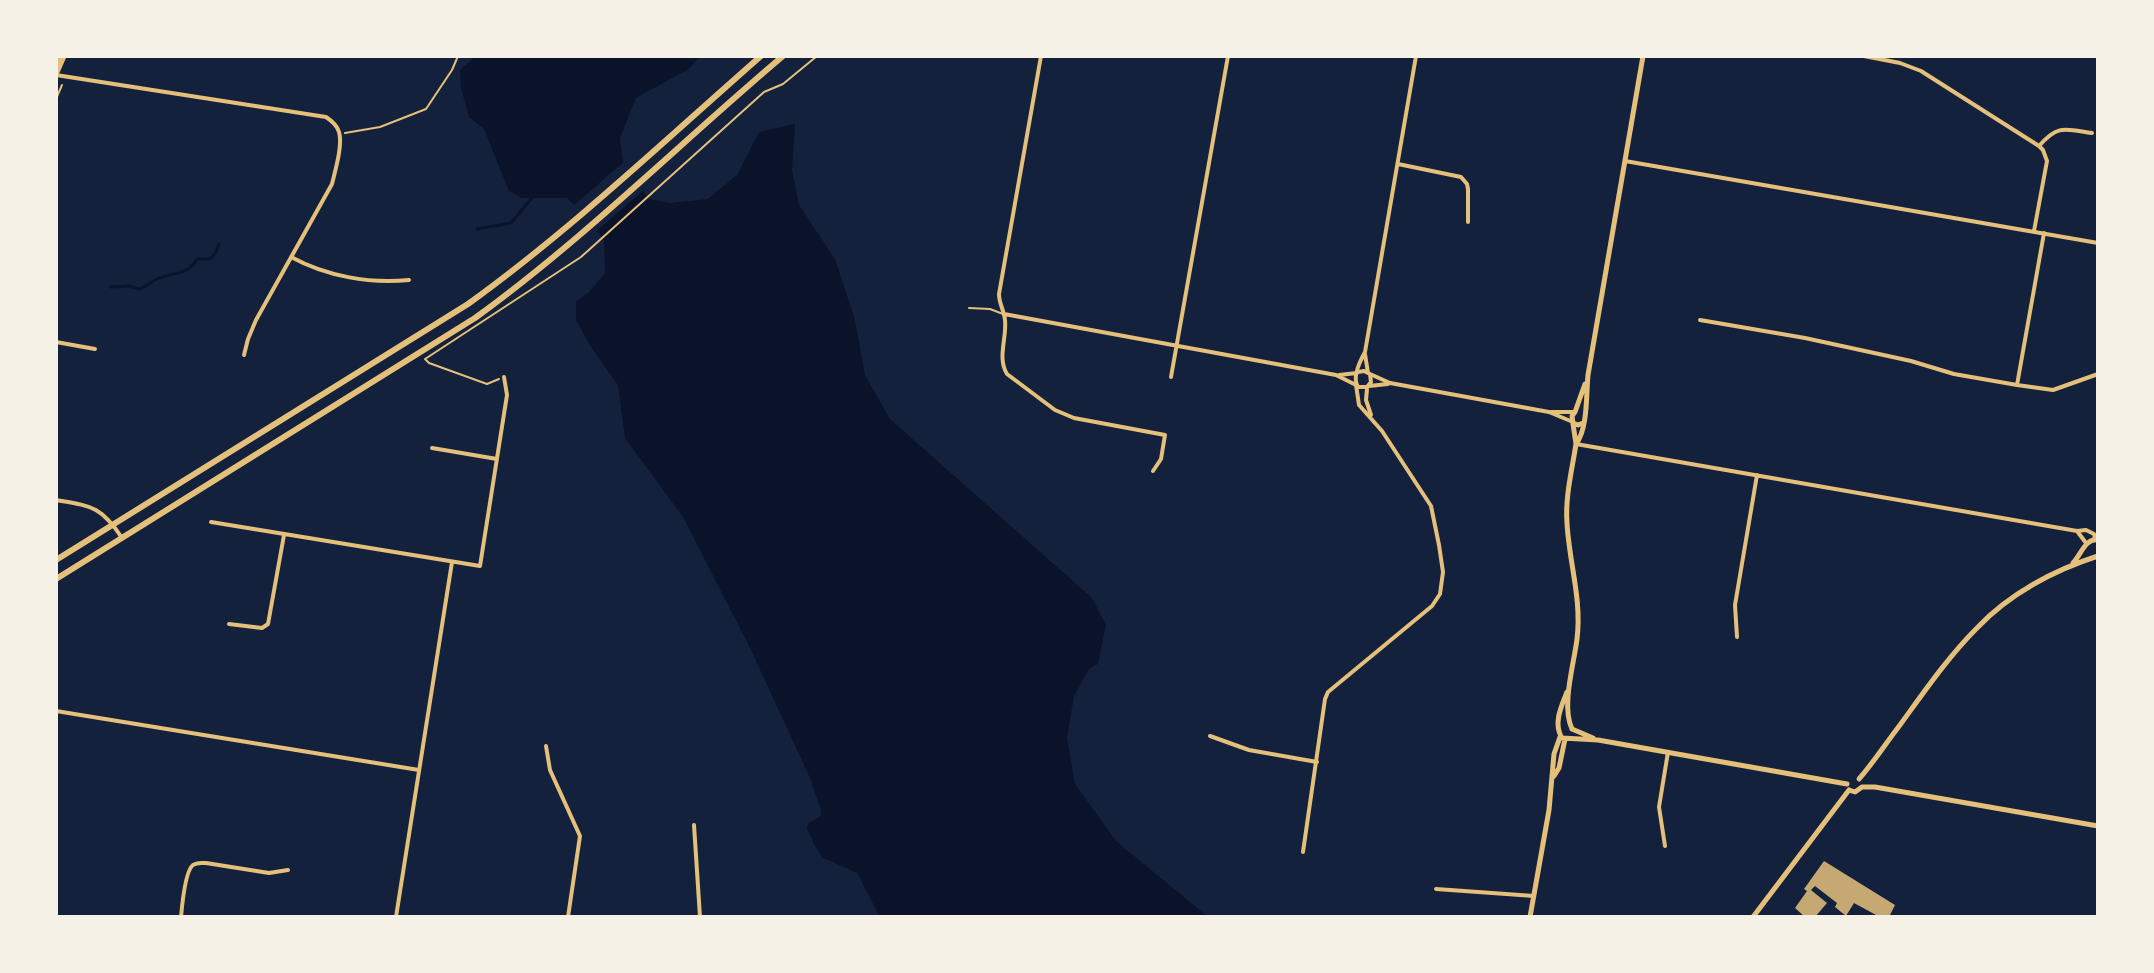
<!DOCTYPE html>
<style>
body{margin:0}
#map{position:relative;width:2154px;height:973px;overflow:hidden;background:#14213d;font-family:Signika,sans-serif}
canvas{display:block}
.frame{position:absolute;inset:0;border:58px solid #f6f1e7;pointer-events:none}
</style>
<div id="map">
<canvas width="2154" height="973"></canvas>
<div class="frame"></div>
</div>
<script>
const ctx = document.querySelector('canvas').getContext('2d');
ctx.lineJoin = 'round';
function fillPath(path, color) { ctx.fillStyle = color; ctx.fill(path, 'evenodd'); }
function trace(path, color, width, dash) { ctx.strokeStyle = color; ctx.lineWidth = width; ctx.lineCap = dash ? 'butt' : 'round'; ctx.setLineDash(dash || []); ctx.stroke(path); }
const water = new Path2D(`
 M476,56H700L690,68L636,98L620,138L623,162L649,199L670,203L708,199L737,175L759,132L795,124L792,170L799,205L835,259L855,320L865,375L890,419L1092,598L1106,625L1098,664L1089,669L1074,696L1067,738L1075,784L1116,841L1208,917H880L857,873L823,858L815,846L807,828L808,823L821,816V810L810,778L750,648L683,517L625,438L618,385L591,347L576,320V301L589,292L605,273L604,240L589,220L567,198H521L509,191L484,129L469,117L461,88L460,70Z`);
const pier = new Path2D(`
 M627,159L646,188L594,233L571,208Z`);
const stream = new Path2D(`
 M477,229L511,223L532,198
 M110,287L129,286L139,289C145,287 151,282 157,279C172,272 188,276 197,259H210L215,254L219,244`);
const building = new Path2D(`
 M1824,861L1895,905L1889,917H1875L1876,915L1854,903L1846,916L1835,907L1837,903L1815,886L1811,890L1827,903L1815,917H1805L1795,908L1807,891L1804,889Z`);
const path = new Path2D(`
 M56,99L62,85
 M345,133L380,127L426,109L452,70L458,56
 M499,379L487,384L429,363L425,359L581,257L764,92L783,84L817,56`);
const service = new Path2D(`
 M969,308L990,309L1003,314`);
const minor = new Path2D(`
 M1041,56L999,294C999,304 1004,310 1005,320C1007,338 997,358 1007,374L1055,410L1074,418L1165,435L1161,459L1153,471
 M1864,56L1900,63L1921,71L2039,146C2058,124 2065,129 2092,133
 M56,75L326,117C332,121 337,125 339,132C343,145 335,171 332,184L256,320L248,339L244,355
 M1625,161L2098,243
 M1398,164L1461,177L1467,184L1468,189V222
 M2034,231L2047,161L2043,150L2039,146
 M291,257C326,276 369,284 409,280
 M1004,314L1336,375L1354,384
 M1700,320L1805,338L1911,361L1954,374L2017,385L2044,233
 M56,342L95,349
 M1365,354L1368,373
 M1358,372L1364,371L1370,374L1371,382L1367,387H1358C1352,378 1360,361 1365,352L1416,56
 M1370,374L1390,383L1549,412L1573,422
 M1339,375L1357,373
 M1171,377L1228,56
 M2017,385L2053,390L2098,374
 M1369,386L1388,384
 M1367,389L1366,400L1371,415
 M1551,412H1574
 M1576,444L2077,531L2086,530L2094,534L2095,539
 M432,448L497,459
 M56,500C91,506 101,506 122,538
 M211,522L480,566L507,395L504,377
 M2077,531L2086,543
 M229,624L262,628L268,624L284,535
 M1737,637L1735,605L1757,475
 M56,711L419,770
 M1210,736L1249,750L1317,762
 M546,746L550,770L580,836L568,917
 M694,825L700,917
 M1665,846L1659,807L1668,752
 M1303,852L1325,699L1328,692L1432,606L1440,594L1443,572L1439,545L1431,506L1382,431L1359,405L1356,385
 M1436,889L1534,896
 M181,917C182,906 185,871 193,865C197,862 201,863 206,863L269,873L288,870
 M396,917L452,562`);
const tertiary = new Path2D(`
 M1575,412L1585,384
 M1575,412L1572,416L1573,423L1578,425L1583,423
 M1573,424L1576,444
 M2073,563C2081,555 2085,538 2098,540
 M1567,692C1561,707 1553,724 1562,738L1598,740L1847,784
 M1572,729C1561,706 1574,664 1577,639C1582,599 1569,562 1567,523C1565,497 1572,470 1576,444C1588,428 1586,396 1588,375L1643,56
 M1572,729L1593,738
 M1554,776L1559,768L1565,739
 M1859,779C1874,762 1886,743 1900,725C1924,692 1948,657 1977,628C2009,594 2054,570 2098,556
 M1849,790L1855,792L1862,787H1875L2098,826
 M1530,917L1549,810L1554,754L1560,737
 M1753,917L1849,790`);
const primary = new Path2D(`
 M56,560L468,304C572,229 665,140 761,56
 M56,579L475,318C584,239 680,143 783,56`);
const trunk = new Path2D(`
 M56,72L63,56`);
fillPath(water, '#0b132b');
fillPath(pier, '#14213d');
trace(stream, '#0b132b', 3);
fillPath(building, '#c6a872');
trace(path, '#e5c07b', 2);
trace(service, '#e5c07b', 2);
trace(minor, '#e5c07b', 4);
trace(tertiary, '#e5c07b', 5);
trace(primary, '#e5c07b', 6);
trace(trunk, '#e5c07b', 7);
</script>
